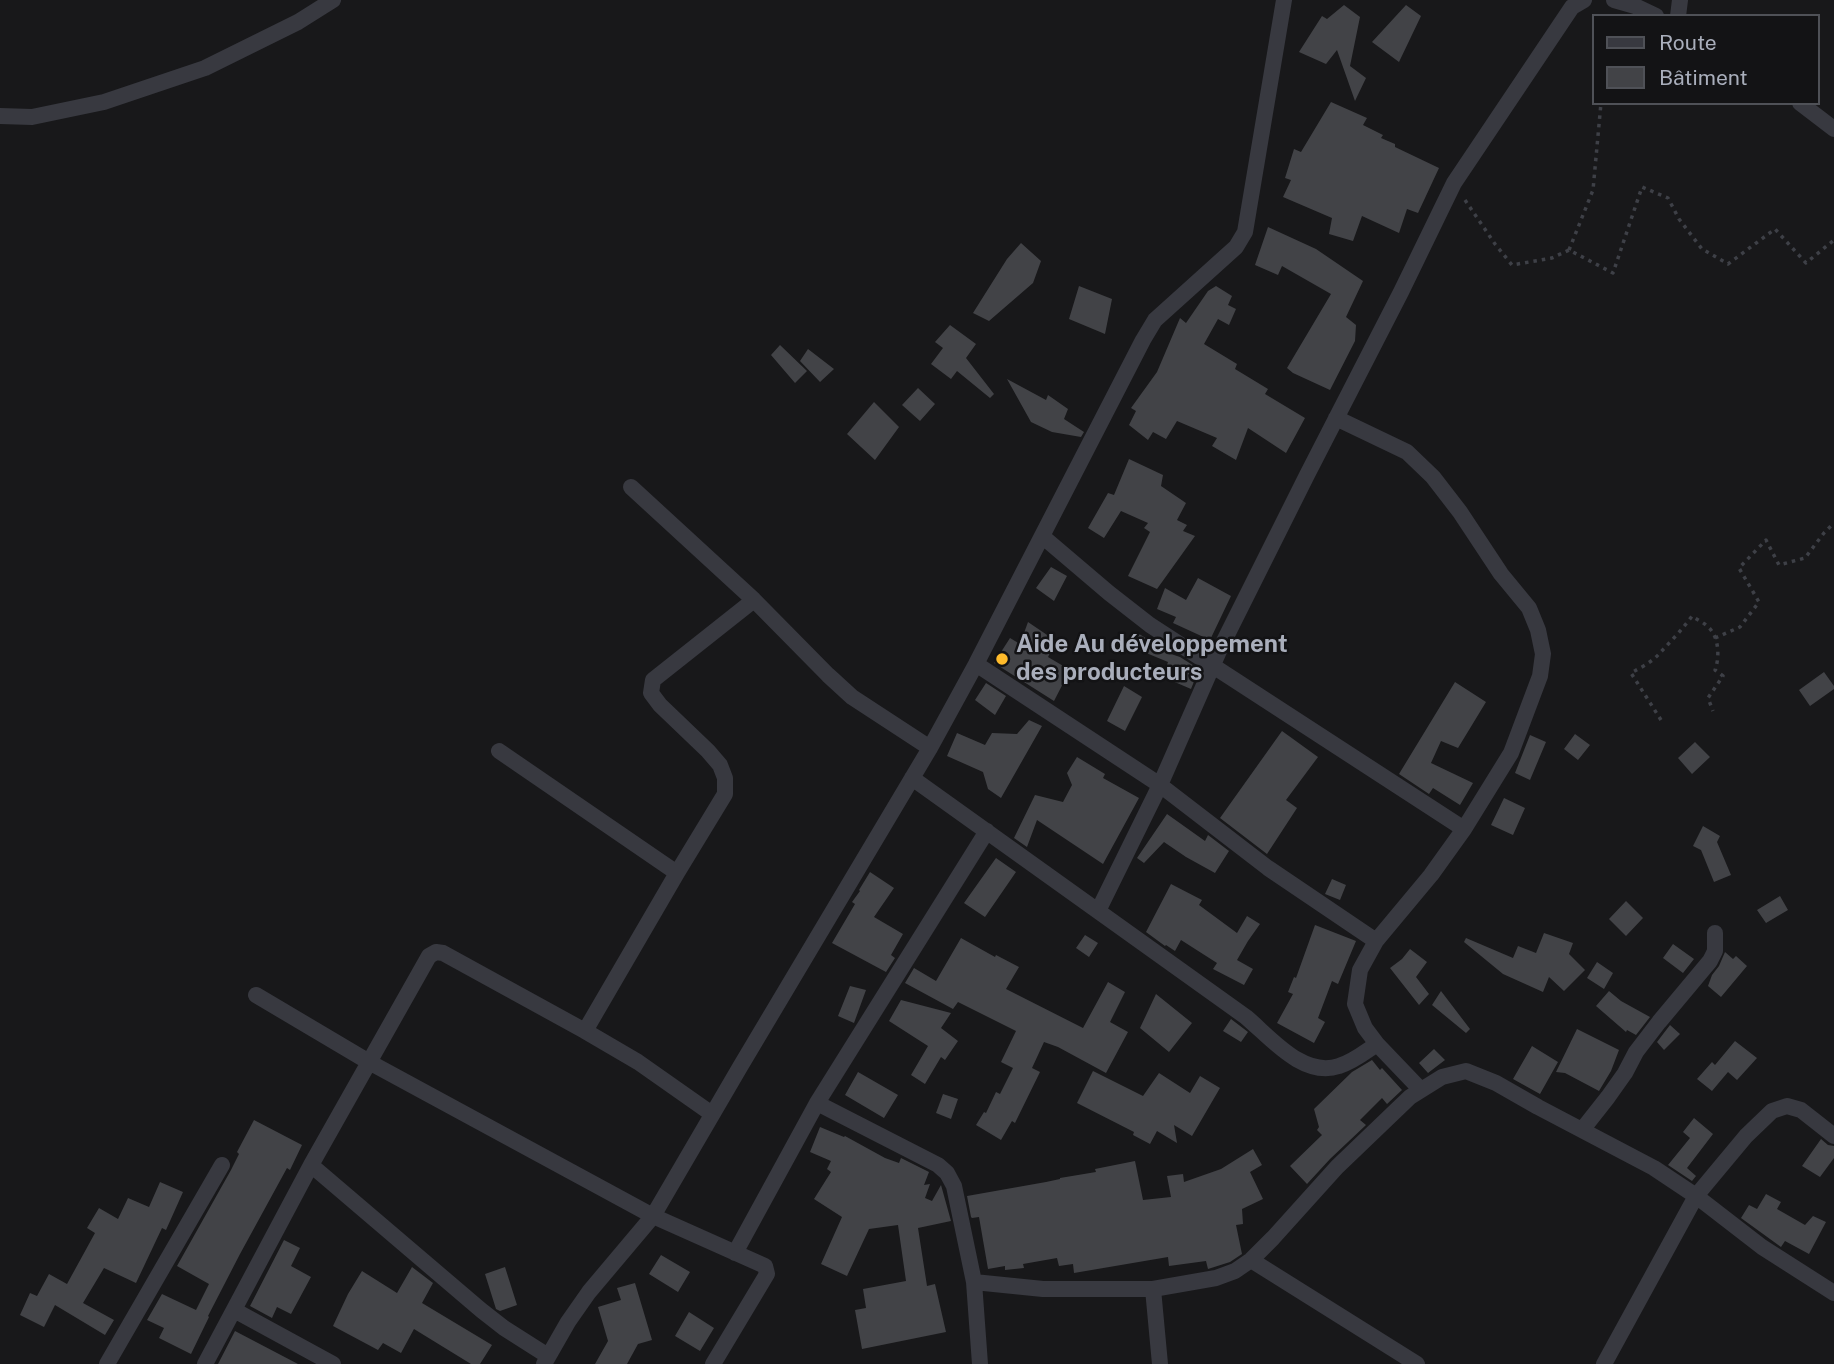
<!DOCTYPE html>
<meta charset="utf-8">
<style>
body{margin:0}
#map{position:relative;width:1834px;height:1364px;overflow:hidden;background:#18181a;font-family:"Public Sans",sans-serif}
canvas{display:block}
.legend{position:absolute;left:1592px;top:14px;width:228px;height:91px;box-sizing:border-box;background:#131315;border:2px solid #4f5157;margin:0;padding:9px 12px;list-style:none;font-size:21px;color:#a9aebb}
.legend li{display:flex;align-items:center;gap:14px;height:35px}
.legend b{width:35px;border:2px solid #4f5157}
</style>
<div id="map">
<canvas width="1834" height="1364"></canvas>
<ul class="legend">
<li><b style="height:9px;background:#383940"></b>Route</li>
<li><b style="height:19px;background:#424347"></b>Bâtiment</li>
</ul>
</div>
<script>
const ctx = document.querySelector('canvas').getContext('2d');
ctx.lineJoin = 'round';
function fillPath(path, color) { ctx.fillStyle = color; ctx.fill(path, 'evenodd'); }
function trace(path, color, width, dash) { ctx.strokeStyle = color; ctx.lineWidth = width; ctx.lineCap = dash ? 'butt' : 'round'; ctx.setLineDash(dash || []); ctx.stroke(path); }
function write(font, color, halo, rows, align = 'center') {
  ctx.font = font + ' "Public Sans",sans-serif'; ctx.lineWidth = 5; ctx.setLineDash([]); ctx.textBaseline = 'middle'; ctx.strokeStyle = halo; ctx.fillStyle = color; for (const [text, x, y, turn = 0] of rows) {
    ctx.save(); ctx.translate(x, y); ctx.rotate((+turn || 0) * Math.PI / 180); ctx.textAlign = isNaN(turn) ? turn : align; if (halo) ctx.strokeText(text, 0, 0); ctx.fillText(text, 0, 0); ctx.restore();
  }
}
const building = new Path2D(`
 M1344,5L1360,17L1350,66L1366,78L1355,101L1337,50L1326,64L1299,52L1322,16L1327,19Z
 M1406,5L1421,16L1399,62L1372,42Z
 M1331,102L1367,118L1363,125L1383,135L1381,138L1395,144V147L1439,168L1418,213L1407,209L1399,233L1362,216L1353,241L1329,234L1332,218L1283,197L1291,180L1285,178L1294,149L1301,152Z
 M1268,227L1316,249L1363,281L1346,317L1356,325L1355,341L1330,390L1293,373L1287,368L1331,294L1282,266L1278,275L1255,265Z
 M1021,243L1041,261L1033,283L989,321L973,313L1007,259Z
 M1079,286L1112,299L1105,334L1069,319Z
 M1216,286L1232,296L1228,305L1236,309L1229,325L1218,319L1204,344L1237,364L1235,369L1268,389L1265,394L1305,418L1286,453L1248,428L1236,460L1212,446L1217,438L1177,421L1166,439L1153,432L1148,440L1129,425L1136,411L1131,408L1157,372L1180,318L1186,323L1208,291Z
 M950,325L976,344L966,358L994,394L990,398L957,371L951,379L931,364L943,348L935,342Z
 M780,345L807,371L795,383L771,355Z
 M808,349L834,369L820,382L800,361Z
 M1007,379L1046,400L1048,395L1068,409L1064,419L1084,432L1081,437L1052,432L1031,422Z
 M918,388L935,404L920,421L902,405Z
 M874,402L899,427L875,460L847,434Z
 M1129,459L1163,475L1161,486L1186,503L1177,520L1187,525L1183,531L1195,536L1157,589L1128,576L1150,532L1144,528L1148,523L1121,511L1104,538L1088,528L1108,493L1114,495Z
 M1051,567L1067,576L1054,601L1036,588Z
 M1198,578L1231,596L1210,640L1173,623L1176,617L1157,609L1165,588L1186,600Z
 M1028,622L1056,641L1048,657L1070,670L1054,701L994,663L1010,638L1020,644Z
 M1136,632L1171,654L1180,657L1199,669L1191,689L1163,677L1168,662L1127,645Z
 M1824,672L1834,686V689L1810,706L1799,690Z
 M1455,682L1486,702L1458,748L1441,741L1431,763L1473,783L1460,805L1433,788L1429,794L1399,774Z
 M986,683L1006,696L995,715L975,700Z
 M1124,686L1142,697L1125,731L1107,721Z
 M1029,720L1042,726L1001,798L988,789L983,772L947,756L957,733L985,745L992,733L1017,734Z
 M1282,731L1318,757L1286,800L1297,808L1267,854L1220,818Z
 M1575,734L1590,745L1578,760L1564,749Z
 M1530,735L1546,742L1530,780L1515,773Z
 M1695,742L1710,757L1692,774L1678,758Z
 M1077,757L1105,774L1103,778L1139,798L1103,864L1037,820L1027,847L1014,838L1035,795L1063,802L1072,785L1067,773Z
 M1504,798L1525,808L1513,835L1491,825Z
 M1167,814L1205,841L1208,835L1229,851L1215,873L1186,857L1164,842L1144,863L1137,858Z
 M1703,826L1720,836L1717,842L1731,875L1714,882L1701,850L1693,846Z
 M996,858L1016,872L985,917L964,903Z
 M870,872L894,888L874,917L903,934L891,955L895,958L886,972L832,943L855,904L852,902L860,891L859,890Z
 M1332,879L1346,885L1340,900L1325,894Z
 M1171,884L1202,900L1199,905L1237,933L1247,916L1260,924L1248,941L1237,960L1253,969L1244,985L1213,969L1217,963L1181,940L1175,951L1166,945L1165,946L1146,932Z
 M1780,896L1788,910L1766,923L1757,910Z
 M1626,901L1643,918L1626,936L1609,919Z
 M1315,925L1356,941L1338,984L1332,981L1318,1018L1325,1022L1314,1043L1277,1023L1293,994L1288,992L1294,977L1296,978Z
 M1544,933L1573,943L1569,954L1585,970L1564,991L1549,977L1543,992L1503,974L1464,942L1466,938L1513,958L1518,946L1536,953Z
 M1085,935L1098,943L1089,957L1076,948Z
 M961,938L995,957L996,955L1019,967L1006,989L1083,1028L1108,982L1125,992L1110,1022L1128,1032L1106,1073L1058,1047L1044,1042L1032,1068L1040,1072L1015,1123L1012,1121L1001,1140L976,1125L984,1112L986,1113L996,1092L1000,1094L1013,1068L1001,1062L1016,1031L958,1002L953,1009L905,983L914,968L936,981Z
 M1673,944L1694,959L1683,973L1663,958Z
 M1410,949L1427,962L1416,977L1429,994L1419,1005L1390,968L1402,959Z
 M1725,952L1733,959L1736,956L1747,966L1721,997L1708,986L1712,975L1719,966Z
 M1597,962L1613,973L1604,989L1587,978Z
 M850,986L866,990L854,1023L838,1016Z
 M1441,991L1470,1029L1466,1033L1432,1005Z
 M1609,991L1621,1001L1650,1017L1636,1035L1627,1030L1626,1032L1596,1006Z
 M1156,994L1192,1023L1169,1052L1140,1028Z
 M901,1000L951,1013L941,1028L958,1041L945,1060L941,1057L925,1084L911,1075L928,1046L889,1021Z
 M1231,1019L1248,1032L1241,1042L1223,1031Z
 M1670,1025L1680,1034L1664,1050L1657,1042Z
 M1577,1029L1619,1050L1611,1071L1599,1091L1565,1073L1556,1072Z
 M1735,1041L1757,1058L1737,1080L1728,1072L1712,1091L1697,1079L1712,1062L1715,1065Z
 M1532,1046L1558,1062L1540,1094L1513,1079Z
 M1434,1049L1445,1060L1428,1073L1419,1063Z
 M1372,1060L1380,1070L1382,1068L1402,1090L1387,1104L1382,1098L1360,1120L1366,1125L1330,1159L1307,1184L1290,1166L1322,1135L1317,1130L1319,1127L1314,1109L1352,1072Z
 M1093,1071L1143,1096L1159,1073L1190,1093L1200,1076L1220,1088L1192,1136L1174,1125L1177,1143L1157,1131L1150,1144L1133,1135L1134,1132L1077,1103Z
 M858,1072L898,1095L884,1118L845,1095Z
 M943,1094L958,1099L951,1119L936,1113Z
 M1694,1118L1713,1134L1687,1168L1696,1176L1692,1181L1668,1165L1690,1138L1683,1132Z
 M254,1120L302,1145L290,1170L287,1168L240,1254L208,1316L209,1317L191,1354L159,1338L164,1328L147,1320L162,1294L196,1310L209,1284L177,1266L231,1170L239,1154L237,1152Z
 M820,1127L844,1137L845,1136L885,1158L899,1163L901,1158L929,1172L924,1185L930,1184L925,1198L932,1201L941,1185L951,1221L918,1228L927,1286L935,1284L946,1332L862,1349L855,1310L866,1308L863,1289L906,1281L898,1225L869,1229L847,1276L821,1264L842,1217L814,1199L831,1172L827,1169L831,1161L810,1152Z
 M1821,1139L1828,1145L1834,1146V1158L1820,1177L1802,1166Z
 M1253,1149L1262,1165L1250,1172L1263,1199L1242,1209L1243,1224L1236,1225L1242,1254L1230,1262L1208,1269L1206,1261L1169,1266L1168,1257L1074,1273L1073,1264L1059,1266L1057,1258L1023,1264L1024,1268L1005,1270V1266L988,1269L979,1217L972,1218L971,1217L967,1196L1046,1182L1060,1179V1178L1096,1172L1095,1169L1135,1161L1143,1200L1171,1197L1167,1176L1183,1174L1184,1182L1221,1169Z
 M160,1182L183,1192L166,1230L162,1228L136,1283L104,1268L83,1303L114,1320L105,1335L55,1305L44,1327L20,1315L30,1293L37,1296L49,1274L67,1284L95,1233L87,1228L99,1208L118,1219L128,1198L149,1207Z
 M1766,1194L1781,1202L1777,1209L1805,1225L1813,1216L1826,1222L1809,1254L1785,1241L1781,1247L1741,1218L1749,1205L1757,1209Z
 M284,1240L300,1248L291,1266L311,1277L291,1314L277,1307L272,1318L250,1306Z
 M661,1255L690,1272L678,1292L649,1274Z
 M412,1267L433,1283L422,1303L492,1345L480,1364H471L414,1329L401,1353L383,1343L378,1350L333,1326L348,1294L362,1271L397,1293Z
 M505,1267L517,1305L500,1311L496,1309L485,1274Z
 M635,1283L652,1340L638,1344L627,1364H595L608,1341L598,1307L621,1300L617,1288Z
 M689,1312L714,1328L700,1351L675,1336Z
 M235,1331L298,1364H218Z`);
const path = new Path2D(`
 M1465,200L1495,244L1512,265L1552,258L1569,250L1613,273L1642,187L1668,198L1679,219L1702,249L1728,264L1775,229L1806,263L1834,240
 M1569,250L1593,190L1601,103
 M1715,638L1740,627L1759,602L1739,568L1766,540L1779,565L1805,558L1824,533L1834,523
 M1661,720L1631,673C1640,668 1652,662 1659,654C1670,642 1682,630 1692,616C1697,620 1703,622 1707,626C1719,635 1720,657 1715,670L1723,676L1708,698L1713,711`);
const minor = new Path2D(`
 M1614,0L1635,6L1656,16
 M1678,16L1680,0
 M1800,103L1834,129
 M0,116L32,117L104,102L205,68L298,22L333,0
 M1336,418L1407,452L1433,477L1460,512L1501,574L1529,608L1538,630L1543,654L1540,676L1511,753L1464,829L1431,875L1376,941L1360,970L1355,1004L1365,1028L1377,1044L1421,1090
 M631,487L754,600L828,675L852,697L930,748
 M1042,536L1109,593L1150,625L1464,829
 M976,664L1160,785L1268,868L1376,941
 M499,751L677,873
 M912,778L1246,1017C1271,1038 1303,1078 1339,1066C1353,1062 1365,1052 1377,1044
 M1098,911L1160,785L1219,651L1307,475L1401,292L1454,183L1572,7L1584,0
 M256,995L369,1062L653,1216L765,1266L767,1274L713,1364
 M585,1031L677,873L725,794V778L720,765L708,751L660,705L651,693L653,680L754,600
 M817,1103L938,1165L947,1173L954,1186L974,1282L980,1364
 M1582,1130L1608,1097L1625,1073L1636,1052L1659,1022L1710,961L1715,951V933
 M311,1165L481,1310L504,1328L548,1356
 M735,1253L817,1103L987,831
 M1251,1260L1417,1364
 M974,1282L1043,1289H1153L1216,1278L1235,1271L1251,1260L1273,1238L1337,1167L1410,1097L1442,1077L1466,1071L1496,1083L1538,1107L1654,1168L1696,1196L1762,1247L1834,1293
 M1153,1289L1160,1364
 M234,1310L333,1364
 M107,1364L222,1165
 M205,1364L311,1165L429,956L436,952L443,953L585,1031L638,1062L712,1114
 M544,1364L568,1322L589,1292L653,1216L740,1067L930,748L976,664L1143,340L1155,320L1236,247L1245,232L1284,0
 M1604,1364L1696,1196L1746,1136L1772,1111L1787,1106L1801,1110L1834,1136`);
const markers = [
 [1002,659,7,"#ffbb2b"]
];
const poiNames = [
 ["Aide Au développement",1016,645],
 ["des producteurs",1016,673]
];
fillPath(building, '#424347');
trace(path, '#3e4047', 3.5, [3.5, 5]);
trace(minor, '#383940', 16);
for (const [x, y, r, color] of markers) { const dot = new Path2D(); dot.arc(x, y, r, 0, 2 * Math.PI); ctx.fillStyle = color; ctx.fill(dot); trace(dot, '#131315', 2.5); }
write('bold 24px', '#a9aebb', '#131315', poiNames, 'left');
</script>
